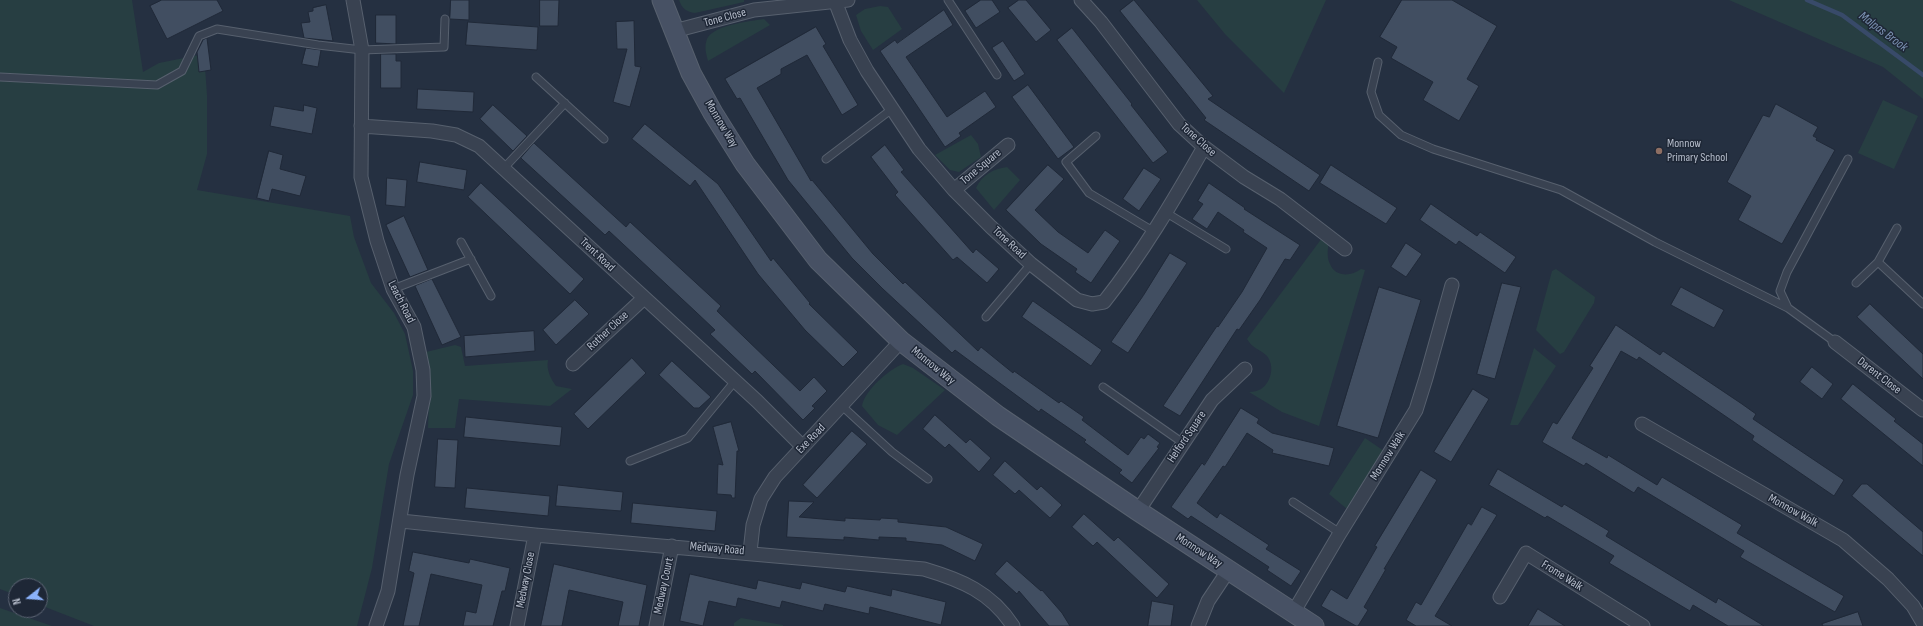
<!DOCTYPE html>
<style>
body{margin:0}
#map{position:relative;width:1923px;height:626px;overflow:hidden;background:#253041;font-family:"Sofia Sans Condensed",sans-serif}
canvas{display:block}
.north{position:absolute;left:8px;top:578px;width:40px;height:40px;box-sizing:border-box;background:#1e2736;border:1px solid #5b6372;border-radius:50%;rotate:253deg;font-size:11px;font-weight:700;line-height:16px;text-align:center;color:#b6bdcb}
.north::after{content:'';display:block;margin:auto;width:14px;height:18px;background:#8bb2fb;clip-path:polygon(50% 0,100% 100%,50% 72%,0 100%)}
</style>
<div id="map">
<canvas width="1923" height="626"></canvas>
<div class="north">N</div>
</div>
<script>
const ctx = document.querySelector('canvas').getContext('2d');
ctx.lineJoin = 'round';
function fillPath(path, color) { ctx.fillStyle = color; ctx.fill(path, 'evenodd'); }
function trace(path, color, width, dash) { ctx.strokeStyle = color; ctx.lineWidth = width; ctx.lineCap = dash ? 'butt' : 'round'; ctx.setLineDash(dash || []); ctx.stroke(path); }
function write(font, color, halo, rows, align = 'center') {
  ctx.font = font + ' "Sofia Sans Condensed",sans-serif'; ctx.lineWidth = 3; ctx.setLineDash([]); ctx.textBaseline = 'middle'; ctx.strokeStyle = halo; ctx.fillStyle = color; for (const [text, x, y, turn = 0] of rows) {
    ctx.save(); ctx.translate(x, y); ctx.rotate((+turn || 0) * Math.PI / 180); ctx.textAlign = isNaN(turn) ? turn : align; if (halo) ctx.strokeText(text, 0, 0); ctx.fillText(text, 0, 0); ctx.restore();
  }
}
const green = new Path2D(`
 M0,0H132L143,72L159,63L204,54L207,95V154L197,190L350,216L354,237L371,283L394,313L405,334L413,371V395L389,464L372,568L357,626H94L40,605V586H16V595L0,589Z
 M679,0H744V2L695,13C687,12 682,9 679,0Z
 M1197,0H1326L1284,93L1225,34Z
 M1729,0H1923V99L1883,67Z
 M880,6L888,7L902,29L873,50L861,31L856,15L865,9Z
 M764,19L770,25L708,61C706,53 704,47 707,39C713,25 751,21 764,19Z
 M1883,100L1918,116L1894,169L1858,153Z
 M971,135L978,144L981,157L959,172L950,170L935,155Z
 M1007,167L1020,180L994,210L976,188C982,175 993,169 1007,167Z
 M1325,234L1330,238C1328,246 1326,256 1330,264C1335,277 1351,277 1361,269L1365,270L1319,426L1282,412L1249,392C1253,392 1258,391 1261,389C1272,382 1275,364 1266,355C1258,348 1253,349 1247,339Z
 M1556,269L1595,297L1594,303L1564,352L1560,354L1536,330L1552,271Z
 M455,345L461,347L465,366L548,360C546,370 551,379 556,386L572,389L550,406L459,399L455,428H428L430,369L426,352Z
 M1534,348L1556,366L1518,425H1510Z
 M903,364L913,368L945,390L897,435L878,425L862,406C865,390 888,370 903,364Z
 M1365,438L1384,451L1347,509L1329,494Z
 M0,608L52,626H0Z
 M741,618L783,625V626H734V623Z`);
const stream = new Path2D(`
 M1807,0L1842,15L1923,75`);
const building = new Path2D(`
 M162,0H217L223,11L167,39L150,6Z
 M451,0H469V20L450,19Z
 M540,0H559L558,26H540Z
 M981,0H992L1000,12L976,28L965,11Z
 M1019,0H1026L1051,30L1036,42L1008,8Z
 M1134,0L1213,96L1208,99L1320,175L1309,191L1204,120L1206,118L1120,11Z
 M1402,0H1452L1497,26L1467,79L1479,86L1459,121L1423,100L1433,82L1391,58L1397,47L1380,37Z
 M326,5L333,41L304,38L301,23L310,22L308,12L313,11V8Z
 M944,10L953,25L906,57L947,117L985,91L996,107L959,133L961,136L945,147L880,51L895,40L897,43Z
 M376,15H396V44L376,43Z
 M634,21L635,66L641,67L630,107L613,102L627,49H617L616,22Z
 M468,22L538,27L537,50L466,45Z
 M816,27L826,44L823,46L858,105L842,115L807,55L781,69V74L757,88L811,181L812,180L873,254L903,284L905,282L978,351L981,347L1013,373L1014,371L1059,403L1061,401L1084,417L1082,420L1128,455L1141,437L1144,439L1148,434L1160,443L1157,447L1159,448L1132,483L1119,473L1122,470L1084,442L1086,440L1041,409L1039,412L955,350L952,353L883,289L852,258L788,180L740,98L737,99L725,79Z
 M1072,28L1132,104L1131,105L1168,152L1153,163L1057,40Z
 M207,38L211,70L199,72L197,52L203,40Z
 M1003,41L1025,74L1014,81L992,48Z
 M306,48L321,50L318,67L302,64Z
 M381,54H396V61H401V88H381Z
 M1028,85L1074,147L1058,159L1012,97Z
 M418,89L474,92L473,112L417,109Z
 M1776,104L1818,127L1813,136L1817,138L1816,140L1835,150L1782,244L1738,220L1751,196L1727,182L1763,115L1769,117Z
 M304,105L317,108L312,134L270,126L274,106L303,111Z
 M493,105L527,136L513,151L480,119Z
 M645,124L718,184L771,261L773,258L810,303L809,304L858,352L843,367L805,330L758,274L695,180L690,186L632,139Z
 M534,143L626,227L630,222L721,306L717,311L800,391L814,377L827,391L812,406L815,408L803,420L755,371L752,374L710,334L715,330L696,312L609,231L605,235L523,160L521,158Z
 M885,145L904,170L901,172L973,253L976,249L999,269L987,283L957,257L953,260L895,195L898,192L871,157Z
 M269,151L283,155L280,169L306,176L300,196L272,189L269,201L257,198Z
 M420,162L467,170L464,190L417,182Z
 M1048,165L1064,179L1035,210L1058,232L1088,253L1105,230L1120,241L1091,283L1075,272L1077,269L1041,244L1006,210Z
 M1331,165L1397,208L1386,224L1320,183Z
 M1144,168L1161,179L1139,211L1123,199Z
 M387,178L407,180L405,207L386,205Z
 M481,183L584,279L570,294L468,197Z
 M1209,183L1245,208L1244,209L1300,245L1290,260L1285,259L1260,300L1239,330L1237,329L1180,416L1163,406L1217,326L1218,327L1242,292L1267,248L1243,232L1244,230L1218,212L1207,229L1192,219L1203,204L1198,201Z
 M1431,204L1477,236L1480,232L1516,257L1505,273L1459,241L1456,245L1420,220Z
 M404,216L428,270L410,277L386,225Z
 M1406,243L1422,254L1406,277L1391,267Z
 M1170,253L1187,263L1128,353L1111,342L1143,296Z
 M432,279L461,337L442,345L415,286Z
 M1502,283L1521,287L1495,379L1477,374Z
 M1379,287L1421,300L1378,438L1337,426Z
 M1681,287L1724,310L1714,328L1671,305Z
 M575,300L589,314L556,345L543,330Z
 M1033,301L1102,350L1091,366L1022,317Z
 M1870,304L1923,354V379L1857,317Z
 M1616,325L1660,355L1663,351L1742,404L1756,414L1753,419L1844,480L1834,496L1752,440L1754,436L1731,420L1639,357L1637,360L1621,351L1572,438L1607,458L1608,455L1657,485L1662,477L1742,525L1737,533L1844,596L1835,612L1740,557L1744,551L1638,487L1634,493L1586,463L1584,466L1542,442L1553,422L1557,424L1593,368L1590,366Z
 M534,331L535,351L465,357L464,336Z
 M632,358L646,373L588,429L574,414Z
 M672,361L711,397L699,408H694L659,375Z
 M1812,367L1833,384L1822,399L1800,382Z
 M1853,384L1896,419L1894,421L1923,444V466L1841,399Z
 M1473,389L1489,399L1451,462L1434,452Z
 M1241,408L1259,419L1257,423L1272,433L1334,448L1329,466L1272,453L1273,450L1247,433L1225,467L1223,466L1197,503L1217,518L1220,513L1269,545L1266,549L1301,571L1291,586L1267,570L1269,567L1191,516L1188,519L1171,507L1202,463L1204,465Z
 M935,415L966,443L970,439L991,458L979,472L949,444L945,448L923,429Z
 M466,417L562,427L560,446L464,437Z
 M731,422L739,451H737L735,498H732L731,495L717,494L718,464L723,465L713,427Z
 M852,431L867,444L817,498L803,485Z
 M438,439L458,440L455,488L435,487Z
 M1005,461L1037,490L1041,486L1062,505L1050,518L1019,490L1015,494L993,475Z
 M1498,469L1562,507L1564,504L1609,531L1606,536L1716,603L1718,598L1764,626H1728L1693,605L1690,611L1609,563L1614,556L1547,516L1545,518L1489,485Z
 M1421,470L1437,480L1384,569H1386L1364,607L1368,610L1358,626H1356L1321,606L1331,589L1347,599L1377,547L1375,546Z
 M1862,484H1867L1923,532V556L1852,496Z
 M558,485L623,492L621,511L556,506Z
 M467,488L550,496L548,516L465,508Z
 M789,501L814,502L799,517L845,521V518L880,520L881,518L898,519V522L946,527L983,544L975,561L942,545L906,541V538L879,537V540L844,537V540L787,537Z
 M633,503L717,511L715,531L631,523Z
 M1482,507L1497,515L1435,616L1452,626H1416L1406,620L1416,602L1421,605L1468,523L1471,525Z
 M1084,514L1114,541L1118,537L1169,584L1157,598L1097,542L1093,546L1072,527Z
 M413,552L469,563L470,559L510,568L505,591H502L493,626H463L466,611L476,613L482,585L431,574L419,626H403L414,573L409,571Z
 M1007,561L1041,591L1042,590L1062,613L1070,626H1049L1019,591L1017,594L995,574Z
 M554,564L647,585L639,626H618L623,602L569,590L562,626H541Z
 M690,574L756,589L758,580L800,589L802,582L845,592L847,586L891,596L892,589L946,602L941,625L870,607L869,614L825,604L823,611L782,601L780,608L738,598L736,607L709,601L703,626L680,621Z
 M1152,601L1174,605L1171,626H1148Z
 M1538,609L1565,626H1528Z
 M1858,612L1863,626H1823L1822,624Z`);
const lane = new Path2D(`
 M948,0L997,75
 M1378,62L1371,92L1379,115L1401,135L1433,149L1561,190L1655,242L1788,308
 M0,77L157,85L182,71L199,36L217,29L318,45L362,50L444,47L445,19
 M536,77L604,139
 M1096,136L1066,162L1089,193L1153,231
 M826,159L892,109
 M504,168L565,103
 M1165,212L1226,249
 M461,242L491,296
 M1878,262L1923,304
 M1856,283L1878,262L1897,228
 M393,289L471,259
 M986,317L1031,264
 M1835,342L1788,308L1780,291L1787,272L1848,159
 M1103,387L1183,443
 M842,406L892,452L928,479
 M630,461L688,438L735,381
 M1293,502L1340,533`);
const street = new Path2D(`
 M353,0L362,50L361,177L377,241L393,289L414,327L423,370L424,396L407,475L388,591L376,626
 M1081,0L1101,22L1179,124L1204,147L1244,177L1280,199L1345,249
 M835,1L850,40L867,71L919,149L954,190L991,227L1031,264L1077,300L1092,304L1104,302C1142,254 1174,200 1204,147
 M674,31L754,10L848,0
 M361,126L432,131L456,135L479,146L757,401L803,447
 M954,190L1008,145
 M1835,342L1923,410
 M573,364L644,298
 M1642,424L1843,540L1888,579L1913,606L1923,623
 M1138,511L1212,400L1245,369
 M401,521L535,535L924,569C961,580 991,592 1013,626
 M750,552L753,525L761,499L775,477L901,341
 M1500,597L1526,553L1643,626
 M1293,613L1340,533L1416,410L1426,378L1452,285
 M517,626L535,535
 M656,626L672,546
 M1198,626L1208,601L1228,571`);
const secondary = new Path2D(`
 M662,0L691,73L713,113L745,164L818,260L901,341L998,416L1138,511L1314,626`);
const markers = [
 [1659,151,4,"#8d6e63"]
];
const streetNames = [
 ["Tone Close",725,18,-15],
 ["Monnow Way",721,124,59],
 ["Tone Close",1198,140,42],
 ["Tone Square",981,167,-40],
 ["Tone Road",1009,243,43],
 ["Trent Road",597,255,43],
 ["Leach Road",401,302,63],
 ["Rother Close",608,331,-43],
 ["Monnow Way",933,366,39],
 ["Darent Close",1879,376,38],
 ["Helford Square",1187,437,-56],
 ["Exe Road",811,439,-46],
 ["Monnow Walk",1388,456,-58],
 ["Monnow Walk",1793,511,29],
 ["Medway Road",717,549,5],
 ["Monnow Way",1199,551,33],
 ["Frome Walk",1562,576,32],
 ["Medway Close",526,580,-79],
 ["Medway Court",664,586,-78]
];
const poiNames = [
 ["Monnow",1667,144],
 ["Primary School",1667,158]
];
const waterNames = [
 ["Malpas Brook",1883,32,37]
];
fillPath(green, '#273e42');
trace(stream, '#384a69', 4.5);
fillPath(building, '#414e61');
trace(building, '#202938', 1);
trace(lane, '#57606e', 9);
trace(street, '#57606e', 15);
trace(secondary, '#57606e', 21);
trace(lane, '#394251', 7);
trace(street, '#394251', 13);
trace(secondary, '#475164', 19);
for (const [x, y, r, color] of markers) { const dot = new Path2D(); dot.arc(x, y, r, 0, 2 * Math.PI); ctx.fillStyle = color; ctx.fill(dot); trace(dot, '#1e2736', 1.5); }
write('12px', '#b6bdcb', '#1e2736', streetNames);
write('12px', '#b6bdcb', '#1e2736', poiNames, 'left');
write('italic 13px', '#7c92b3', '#1e2736', waterNames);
</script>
